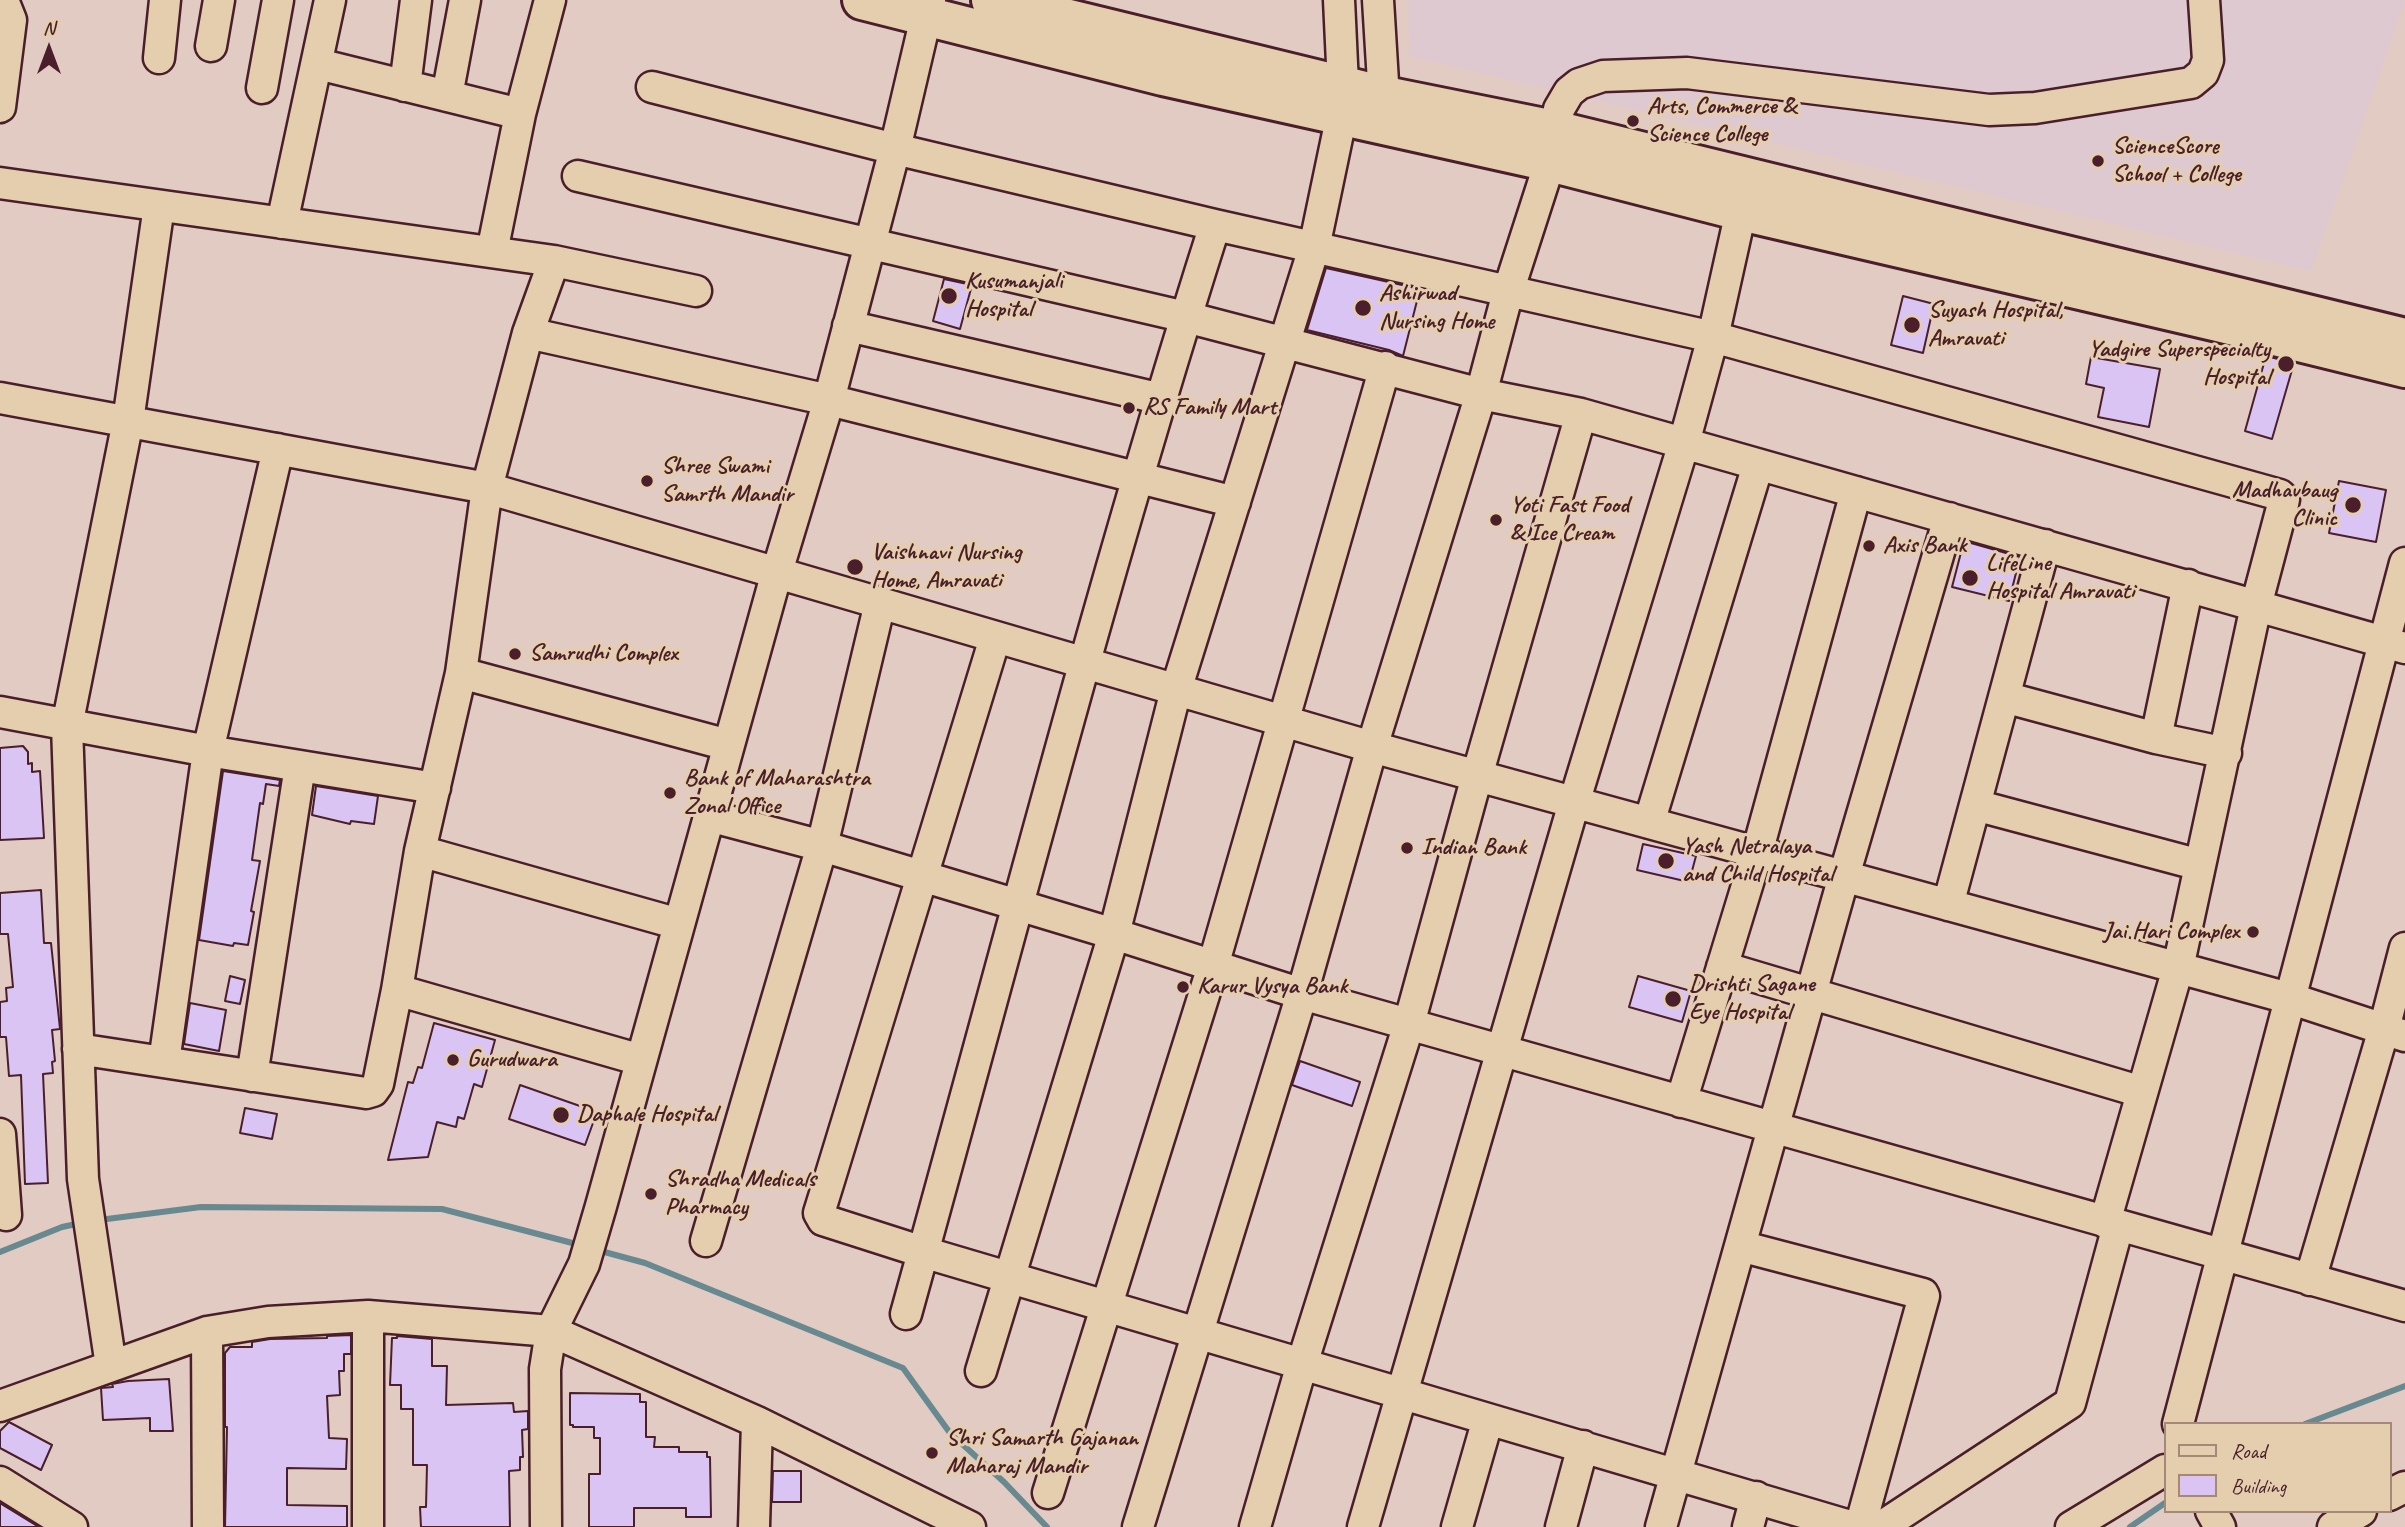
<!DOCTYPE html>
<style>
body{margin:0}
#map{position:relative;width:2405px;height:1527px;overflow:hidden;background:#e1cbc2;font-family:Caveat,sans-serif}
canvas{display:block}
.legend{position:absolute;left:2164px;top:1422px;width:228px;height:91px;box-sizing:border-box;background:#e4cead;border:2px solid #a68879;margin:0;padding:9px 12px;list-style:none;font-size:21px;color:#4a1f2b}
.legend li{display:flex;align-items:center;gap:14px;height:35px}
.legend b{width:35px;border:2px solid #a68879}
.north{position:absolute;left:14px;top:14px;width:70px;height:70px;-webkit-text-stroke:5px #e4cead;paint-order:stroke;rotate:0deg;font-size:19px;font-weight:700;line-height:28px;text-align:center;color:#4a1f2b}
.north::after{content:'';display:block;margin:auto;width:24px;height:32px;background:#4a1f2b;clip-path:polygon(50% 0,100% 100%,50% 72%,0 100%)}
</style>
<div id="map">
<canvas width="2405" height="1527"></canvas>
<ul class="legend">
<li><b style="height:9px;background:#e4cead"></b>Road</li>
<li><b style="height:19px;background:#dac4f4"></b>Building</li>
</ul>
<div class="north">N</div>
</div>
<script>
const ctx = document.querySelector('canvas').getContext('2d');
ctx.lineJoin = 'round';
function fillPath(path, color) { ctx.fillStyle = color; ctx.fill(path, 'evenodd'); }
function trace(path, color, width, dash) { ctx.strokeStyle = color; ctx.lineWidth = width; ctx.lineCap = dash ? 'butt' : 'round'; ctx.setLineDash(dash || []); ctx.stroke(path); }
function write(font, color, halo, rows, align = 'center') {
  ctx.font = font + ' Caveat,sans-serif'; ctx.lineWidth = 6; ctx.setLineDash([]); ctx.textBaseline = 'middle'; ctx.strokeStyle = halo; ctx.fillStyle = color; for (const [text, x, y, turn = 0] of rows) {
    ctx.save(); ctx.translate(x, y); ctx.rotate((+turn || 0) * Math.PI / 180); ctx.textAlign = isNaN(turn) ? turn : align; if (halo) ctx.strokeText(text, 0, 0); ctx.fillText(text, 0, 0); ctx.restore();
  }
}
const built = new Path2D(`
 M1408,0H2405V1L2311,271L1410,56Z`);
const stream = new Path2D(`
 M99,1220L201,1207L442,1209L580,1245
 M597,1250L645,1263L903,1368L950,1433L1004,1482L1047,1527
 M0,1252L62,1227L81,1223
 M2305,1424L2405,1386
 M2130,1527L2165,1503`);
const building = new Path2D(`
 M1326,268L1420,289L1403,356L1389,350L1307,330Z
 M944,279L972,285L960,329L933,321Z
 M1903,296L1934,304L1923,353L1891,345Z
 M2266,356L2294,363L2272,439L2245,431Z
 M2091,357L2160,369L2149,427L2098,417L2104,388L2086,384Z
 M2339,481L2386,490L2376,542L2329,533Z
 M1964,541L2020,557L2009,601L1952,587Z
 M23,746L28,752V764L32,763V772L40,771L44,838L0,840V748Z
 M223,771L280,780L279,786L266,784L263,804L260,803L252,860L260,861L251,911L254,912L248,945L234,943L233,946L199,940Z
 M316,786L378,796L374,824L351,821L350,824L312,815Z
 M1643,844L1696,856L1689,882L1637,870Z
 M41,890L44,943H51L60,1029L52,1030L55,1061L52,1062L53,1073L43,1074L48,1183L25,1184L21,1075L9,1076L6,1037H0V1002L7,1001L6,988L13,987L8,934H0V893Z
 M230,976L245,980L240,1004L225,1001Z
 M1638,976L1691,991L1682,1022L1629,1007Z
 M190,1003L226,1010L219,1051L184,1044Z
 M434,1023L495,1040L482,1087L474,1084L464,1119L458,1117L456,1127L437,1122L428,1157L388,1160L408,1082L413,1083L418,1067L422,1068Z
 M1300,1061L1360,1082L1352,1106L1292,1085Z
 M520,1085L597,1112L585,1145L509,1119Z
 M245,1108L277,1114L272,1139L240,1133Z
 M351,1335V1354H344V1371H339L340,1395L327,1396L329,1438L347,1439L346,1469L287,1468V1505L347,1506V1527H225L227,1427H225V1353L230,1347H252V1342L270,1339L327,1338V1336Z
 M397,1336L432,1339V1366H447L446,1405L513,1403L514,1412L528,1411V1429L522,1430L523,1457H520V1470L509,1471L510,1527H421L420,1507H426L427,1465H413V1409H401V1385H390L392,1338H397Z
 M169,1379L173,1431H150V1418L103,1420L101,1388L113,1387L112,1384L128,1381Z
 M570,1393L640,1394V1402H646V1437H655L654,1447H679V1452H707V1457H710L711,1517H686V1508H634V1527H589V1474H600V1438H594V1427H573V1425H570Z
 M9,1422L52,1445L41,1470L0,1448V1431Z
 M773,1471H801V1502H772Z
 M0,1503L39,1527H0Z`);
const minor = new Path2D(`
 M1378,0L1385,115
 M211,46L219,0
 M159,58L165,0
 M318,64L520,114
 M405,86L416,0
 M652,87L895,149L1215,225L1713,337L2280,495L2284,499L2283,504L2256,606L2178,968L2105,1222
 M262,88L278,0
 M447,96L465,0
 M0,107L11,20L3,0
 M578,176L1186,317L1481,394L1581,414L2405,648
 M0,183L554,261L696,291
 M282,223L330,0
 M492,252L520,114L550,0
 M848,326L1162,399
 M528,333L829,400L1235,502
 M0,398L487,488L1372,747L2292,999L2405,1036
 M995,638L828,1184L819,1213L823,1220L923,1252L1853,1527
 M461,673L728,745
 M2004,697L2156,738L2226,753
 M0,712L208,751L435,788
 M2156,738L2188,585
 M1975,805L2200,865
 M709,816L822,846L1114,934L1302,994L2405,1306
 M1649,823L1758,465
 M420,851L679,924
 M1948,905L2045,545
 M1722,967L2142,1092
 M397,990L641,1060
 M78,1049L366,1093L373,1091L378,1084L397,990L420,851L461,673L487,488L528,333L554,261
 M164,1062L208,751L278,449
 M252,1076L300,766
 M1681,1102L1757,853L1856,492
 M0,1134L6,1215
 M706,1241L822,846L880,603
 M1740,1246L1923,1294L1924,1296L1860,1527
 M2310,1280L2384,1029L2405,948
 M906,1314C1007,951 1100,585 1215,225
 M368,1316V1527
 M207,1332L208,1527
 M111,1366L83,1179L67,726L128,421L159,206
 M981,1371L1114,934L1176,690L1314,248L1342,114L1343,85L1339,0
 M0,1406L207,1332L268,1322L368,1316L551,1331L757,1422L970,1527
 M2178,1424L2405,563
 M0,1482L72,1527
 M1048,1493L1213,966L1385,367
 M2389,1495L2405,1487
 M2211,1511L2220,1527
 M546,1527L545,1369L551,1331L584,1264L601,1206L777,572L829,400L895,149L930,0
 M754,1527L757,1422
 M1138,1527L1302,994L1372,747L1481,394L1508,292L1550,162L1559,109L1569,92L1579,84L1603,76L1687,73L1989,110L2035,108L2191,83L2203,73L2208,60L2204,0
 M1255,1527L1302,1364L1409,1024L1477,776L1581,414
 M1363,1527L1574,803L1684,443L1713,337L1741,211
 M1457,1527L1488,1419
 M1561,1527L1583,1446
 M1661,1527L1844,876L1949,518
 M1748,1527L1756,1497
 M1881,1527L2070,1403L2118,1226
 M2071,1527L2165,1470
 M2333,1527L2361,1511`);
const major = new Path2D(`
 M862,0L1163,76L1550,162L1741,211L2218,322L2405,368
 M991,0L1385,96L1554,130L2405,338`);
const markers = [
 [1633,121,7,"#4a1f2b"],
 [2098,161,7,"#4a1f2b"],
 [949,296,9,"#4a1f2b"],
 [1363,308,9,"#4a1f2b"],
 [1912,325,9,"#4a1f2b"],
 [2286,364,9,"#4a1f2b"],
 [1129,408,7,"#4a1f2b"],
 [647,481,7,"#4a1f2b"],
 [2353,505,9,"#4a1f2b"],
 [1496,520,7,"#4a1f2b"],
 [1869,546,7,"#4a1f2b"],
 [855,567,9,"#4a1f2b"],
 [1970,578,9,"#4a1f2b"],
 [515,654,7,"#4a1f2b"],
 [670,793,7,"#4a1f2b"],
 [1407,848,7,"#4a1f2b"],
 [1666,861,9,"#4a1f2b"],
 [2253,932,7,"#4a1f2b"],
 [1183,987,7,"#4a1f2b"],
 [1673,999,9,"#4a1f2b"],
 [453,1060,7,"#4a1f2b"],
 [561,1115,9,"#4a1f2b"],
 [651,1194,7,"#4a1f2b"],
 [932,1453,7,"#4a1f2b"]
];
const poiNames = [
 ["Arts, Commerce &",1647,107],
 ["Science College",1647,135],
 ["ScienceScore",2112,147],
 ["School + College",2112,175],
 ["Kusumanjali",965,282],
 ["Hospital",965,310],
 ["Ashirwad",1379,294],
 ["Nursing Home",1379,322],
 ["Suyash Hospital,",1928,311],
 ["Amravati",1928,339],
 ["Yadgire Superspecialty",2270,350,"right"],
 ["Hospital",2270,378,"right"],
 ["RS Family Mart",1143,408],
 ["Shree Swami",661,467],
 ["Samrth Mandir",661,495],
 ["Madhavbaug",2337,491,"right"],
 ["Clinic",2337,519,"right"],
 ["Yoti Fast Food",1510,506],
 ["& Ice Cream",1510,534],
 ["Axis Bank",1883,546],
 ["Vaishnavi Nursing",871,553],
 ["Home, Amravati",871,581],
 ["LifeLine",1986,564],
 ["Hospital Amravati",1986,592],
 ["Samrudhi Complex",529,654],
 ["Bank of Maharashtra",684,779],
 ["Zonal Office",684,807],
 ["Yash Netralaya",1682,847],
 ["and Child Hospital",1682,875],
 ["Indian Bank",1421,848],
 ["Jai Hari Complex",2239,932,"right"],
 ["Drishti Sagane",1689,985],
 ["Eye Hospital",1689,1013],
 ["Karur Vysya Bank",1197,987],
 ["Gurudwara",467,1060],
 ["Daphale Hospital",577,1115],
 ["Shradha Medicals",665,1180],
 ["Pharmacy",665,1208],
 ["Shri Samarth Gajanan",946,1439],
 ["Maharaj Mandir",946,1467]
];
fillPath(built, '#dfc9d1');
trace(stream, '#698990', 6);
fillPath(building, '#dac4f4');
trace(building, '#4a1f2b', 2);
trace(minor, '#4a1f2b', 35);
trace(major, '#4a1f2b', 44);
trace(minor, '#e4cead', 30);
trace(major, '#e4cead', 38);
for (const [x, y, r, color] of markers) { const dot = new Path2D(); dot.arc(x, y, r, 0, 2 * Math.PI); ctx.fillStyle = color; ctx.fill(dot); trace(dot, '#e4cead', 2.5); }
write('bold 24px', '#4a1f2b', '#e4cead', poiNames, 'left');
</script>
